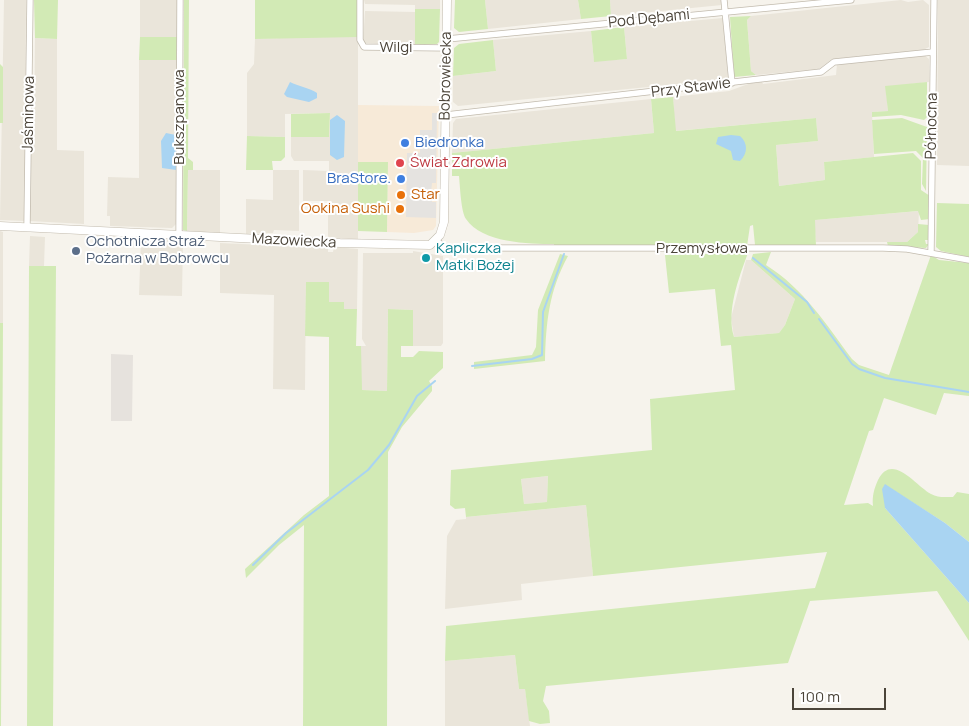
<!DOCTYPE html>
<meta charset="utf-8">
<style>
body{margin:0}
#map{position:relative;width:969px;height:726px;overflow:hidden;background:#f6f3ec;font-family:Manrope,sans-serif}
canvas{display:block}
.scale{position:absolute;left:792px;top:688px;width:94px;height:22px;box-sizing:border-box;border:2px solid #4b4439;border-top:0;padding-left:6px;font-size:15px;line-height:18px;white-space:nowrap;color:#4b4439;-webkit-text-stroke:4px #fff;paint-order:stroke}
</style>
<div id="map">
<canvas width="969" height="726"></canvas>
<div class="scale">100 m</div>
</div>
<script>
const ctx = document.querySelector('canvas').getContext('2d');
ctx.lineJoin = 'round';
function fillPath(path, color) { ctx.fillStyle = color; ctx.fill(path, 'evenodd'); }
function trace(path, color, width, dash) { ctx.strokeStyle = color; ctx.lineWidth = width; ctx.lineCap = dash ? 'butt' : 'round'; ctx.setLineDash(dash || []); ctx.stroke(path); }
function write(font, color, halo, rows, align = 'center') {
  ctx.font = font + ' Manrope,sans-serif'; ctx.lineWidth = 4; ctx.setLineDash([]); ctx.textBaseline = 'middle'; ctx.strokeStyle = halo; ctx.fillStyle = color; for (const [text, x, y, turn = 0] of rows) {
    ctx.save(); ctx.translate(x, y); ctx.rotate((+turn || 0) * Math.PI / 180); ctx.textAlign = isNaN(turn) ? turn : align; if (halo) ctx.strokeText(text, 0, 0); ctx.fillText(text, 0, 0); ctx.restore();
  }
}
const residential = new Path2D(`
 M4,0H26L25,221L0,220Z
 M140,0H178V37H140Z
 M364,0H440V9H415V5L365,4Z
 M485,0H578L581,19L488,29Z
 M610,0H721L722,5L611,16Z
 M901,0L908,2L923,0L929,5V47L923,50L832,59L819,69L756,75L751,71L747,20L751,16Z
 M938,0H969V166L937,165Z
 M365,11L415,12V45L363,43Z
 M723,18L728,79L458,106L453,102V76L496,71L493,40L591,31L594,61L627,59L624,27Z
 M330,36L358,37V240L328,237V201H303V170L329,171V161H294L291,156V137H329L330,113L285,114V137L247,136V73L254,64L255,39Z
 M35,38L57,39V150L84,151V224L29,221V136H34Z
 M924,55L929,59V82L886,87L888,111L872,112L874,157L824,162L825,180L779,186L776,145L818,141L816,118L675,131L673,97L729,91L751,83L762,82L763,84L836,75L837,64Z
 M139,60H178L177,223L172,228L110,226V216H107L108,177L139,178Z
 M651,99L654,133L452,153L453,123L456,119Z
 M188,170H220V233L187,231Z
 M273,170H299V231L274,230L273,233L246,234V199L273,200Z
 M919,211L918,232L907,242H816L814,220Z
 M0,231L3,232V323H0Z
 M30,236L45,237L44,266H29Z
 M145,237L183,239L182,296L139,295L141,239Z
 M220,243L328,248V252H333L334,247L358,249L357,309H344V302H329L306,282L305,390L273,389L274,295L220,293Z
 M413,251L443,256V343L441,346H413V310L388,309L387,391L361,390V346H366L362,339L363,253H413Z
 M746,260H751L795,299L785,325L779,333L734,337L731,318Z
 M548,476L547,502L524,504L521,479Z
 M586,505L593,576L521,584L522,600L445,609L447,536L456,520L466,519V517Z
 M515,655L519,689H525L530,726H445V661Z`);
const commercial = new Path2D(`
 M358,105L439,106L436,226L433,230L414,233L387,232L388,162H358Z`);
const industrial = new Path2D(`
 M111,354L133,355L132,421H111Z`);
const green = new Path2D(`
 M34,0H58L57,39L35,38Z
 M184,0H189L188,158L193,162V170H188L187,231L183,230Z
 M255,0H359L358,37L255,39Z
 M455,0H485L488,29L459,32L454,28Z
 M578,0H610L611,16L581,19Z
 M415,9H440L439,42L437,44L415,45Z
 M751,16L747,20L751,71L756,75L734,77L730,17Z
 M624,27L627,59L594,62L591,31Z
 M140,37H178V60H139Z
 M493,40L496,71L453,76L454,48L459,44Z
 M0,64L3,67V123H0Z
 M927,82V117L924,120L901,115L872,117V112L888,111L885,86Z
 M673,97L676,131L816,118L818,141L776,145L779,186L825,180L824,162L913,153L921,161V190L930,196V219L921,220L918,211L815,220L816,246L755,245L753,225L750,226L747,246L554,247V244C529,244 482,243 466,219C461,212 460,186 459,176H452V153L654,133L651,99Z
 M330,113L329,137H291V114Z
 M902,118L927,127L926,191L922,184L923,158L916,151L874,154L872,120Z
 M247,136L285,137V157L281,161H272L273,170H246Z
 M358,162H388L387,232L358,231Z
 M937,203L969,204V257L941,251L936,247Z
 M918,224L929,225V240H925L926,244H929L926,248L888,246L887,242H907L918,232Z
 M771,252L766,265C804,289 826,324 852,359L859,365L889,375L931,255L939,260L969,263V396L944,393L936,415L884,398L873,430L869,431L844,505L868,503L873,506C872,496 874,489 878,480C892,452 915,485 931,494C938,498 944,497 953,497L957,492L969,494V542L945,523L885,485V508L969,603V641L937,591L810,601L788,663L546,686L543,701L549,711L550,723L540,724L529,721L525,689H519L515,655L445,661L446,626L815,588L827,552L593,576L586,505L466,517L465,508L455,509L450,505L451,470L652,450L650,399L735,390L731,345L721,346L715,289L669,293L665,255L748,253C739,277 726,311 734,337L779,333L785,325L795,299L751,260L753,254ZM548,476L547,502L524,504L521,479Z
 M560,254L568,256C549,291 546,322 545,361L474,369V362L532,355L536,347L538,310Z
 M29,266H56L53,726H27Z
 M306,282H329V302H344V309H357L356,346H361L362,390L387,391L388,309L413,310V346H401V357H413L419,351L443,352V368L429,381L432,386V391L402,427L388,452L387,726H303L304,525L279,545L246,578L245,569L304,515L329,496V337L305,336Z
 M0,323H3L1,726H0Z`);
const parking = new Path2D(`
 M432,113H437L436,183H432L431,193L432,202H436V218L406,217L407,153H420V130H432Z`);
const water = new Path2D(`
 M290,82C298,86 310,88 317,93V98L309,102L287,97L284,94Z
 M337,115L345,121L344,157L337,160L330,155V120Z
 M166,133L176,135V170L162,168L161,141Z
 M731,135L740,136C748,143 748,153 740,161L733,160L731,151L716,144L718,137Z
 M885,484L945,523L969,542V603L885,508L882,489Z`);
const stream = new Path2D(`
 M753,258L807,302L814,313
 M819,319L852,364L859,369L885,378L969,392
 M472,366L532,359L542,355L543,312L564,254
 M253,565L286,533L368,470L389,445L417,396L435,381`);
const minor = new Path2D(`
 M360,0V40L364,47L447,48
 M724,0L732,83
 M447,39L851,0
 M446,115L821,72L834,62L933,52
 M27,227L30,0
 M179,235L180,0
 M436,240L444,247L456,248H883L907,249L969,260
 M931,253L934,0`);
const tertiary = new Path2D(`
 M0,226L340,243L430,245L440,235L444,222L447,0`);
const markers = [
 [405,143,5,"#3f7fe0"],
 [400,163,5,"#e0444e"],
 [401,179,5,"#3f7fe0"],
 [401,195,5,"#e8710a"],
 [400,209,5,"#e8710a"],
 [76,251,5,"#5c6f8a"],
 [426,258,5,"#0f9aa8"]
];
const streetNames = [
 ["Pod Dębami",649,19,-6],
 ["Wilgi",396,48],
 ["Bobrowiecka",446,76,-89],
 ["Przy Stawie",691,88,-7],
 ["Jaśminowa",29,114,-89],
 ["Bukszpanowa",180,117,-90],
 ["Północna",932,126,-89],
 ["Mazowiecka",294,241,3],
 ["Przemysłowa",702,249]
];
const shopNames = [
 ["Biedronka",415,143],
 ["BraStore.",391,179,"right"]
];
const healthNames = [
 ["Świat Zdrowia",410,163]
];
const foodNames = [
 ["Star",411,195],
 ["Ookina Sushi",390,209,"right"]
];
const serviceNames = [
 ["Ochotnicza Straż",86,242],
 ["Pożarna w Bobrowcu",86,259]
];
const cultureNames = [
 ["Kapliczka",436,249],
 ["Matki Bożej",436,266]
];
fillPath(residential, '#eae5da');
fillPath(commercial, '#f7ead8');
fillPath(industrial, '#e6e2dd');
fillPath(green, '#d2eab5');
fillPath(parking, '#e5e3e0');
fillPath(water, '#a9d4f2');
trace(stream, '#a9d4f2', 2);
trace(minor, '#c2bbae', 7);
trace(tertiary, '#c2bbae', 9);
trace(minor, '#fff', 5.5);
trace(tertiary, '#fff', 8);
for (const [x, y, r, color] of markers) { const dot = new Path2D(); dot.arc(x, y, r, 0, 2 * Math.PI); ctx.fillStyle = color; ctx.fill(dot); trace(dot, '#fff', 2); }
write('15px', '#4b4439', '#fff', streetNames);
write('15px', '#366cbe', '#fff', shopNames, 'left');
write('15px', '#be3a42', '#fff', healthNames, 'left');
write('15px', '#c56008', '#fff', foodNames, 'left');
write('15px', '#4e5e75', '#fff', serviceNames, 'left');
write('15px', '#0d838f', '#fff', cultureNames, 'left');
</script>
